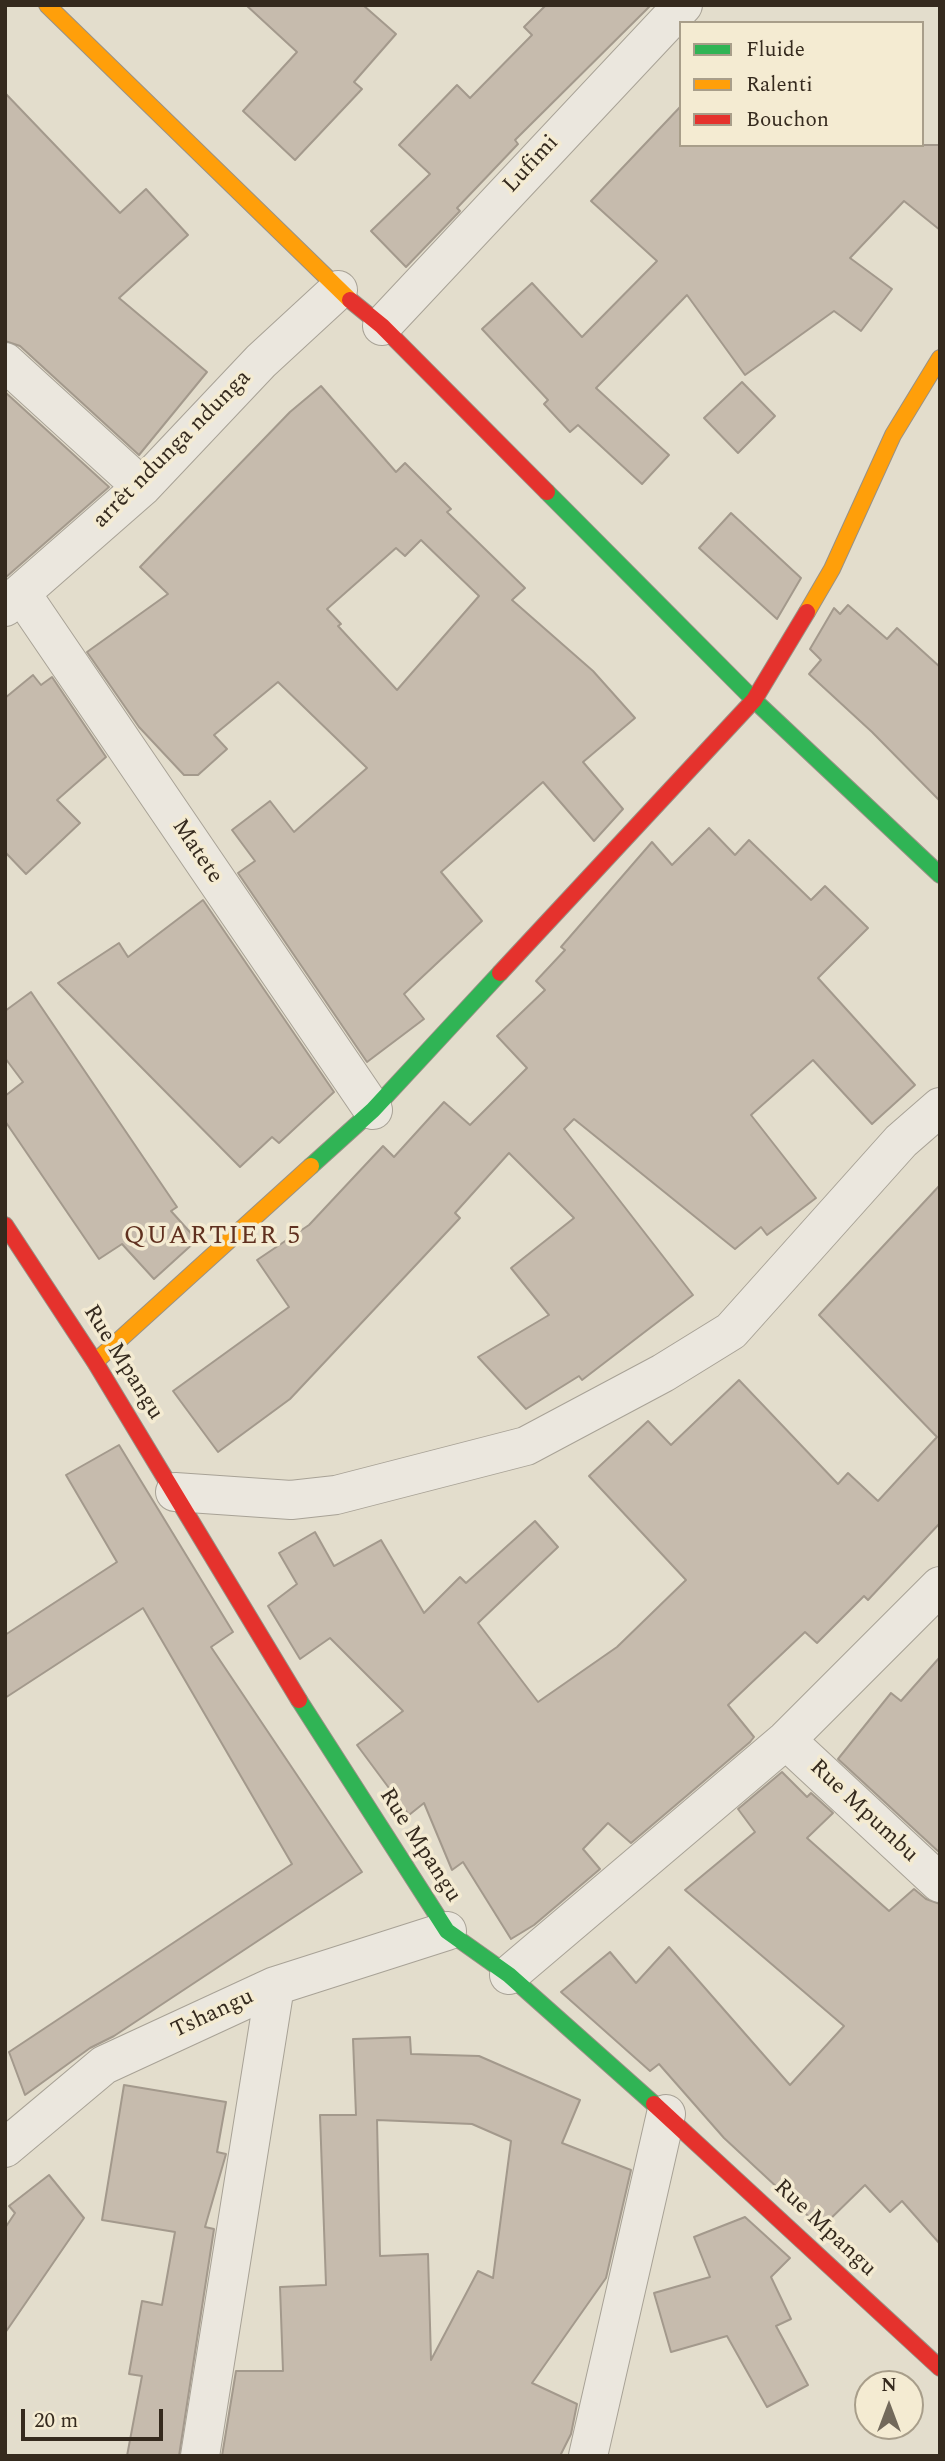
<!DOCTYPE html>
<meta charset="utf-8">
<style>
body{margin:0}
#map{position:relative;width:945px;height:2461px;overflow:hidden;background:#e3ddcc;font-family:Spectral,serif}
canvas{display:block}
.frame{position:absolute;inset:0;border:7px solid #352a1e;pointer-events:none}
.legend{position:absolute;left:679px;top:21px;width:245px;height:126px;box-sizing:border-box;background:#f4ebd2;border:2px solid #a89e8a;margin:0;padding:9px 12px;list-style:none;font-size:21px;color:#352a1e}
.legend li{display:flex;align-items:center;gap:14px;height:35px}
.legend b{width:35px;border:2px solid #a89e8a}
.north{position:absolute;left:854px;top:2370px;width:70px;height:70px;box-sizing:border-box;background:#f4ebd2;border:2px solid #a89e8a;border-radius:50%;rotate:0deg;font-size:19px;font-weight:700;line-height:28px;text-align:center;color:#352a1e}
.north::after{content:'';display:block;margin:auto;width:24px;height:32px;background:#72695b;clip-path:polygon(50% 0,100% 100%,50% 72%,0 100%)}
.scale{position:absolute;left:21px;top:2409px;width:142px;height:32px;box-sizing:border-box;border:4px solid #352a1e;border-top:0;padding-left:9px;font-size:21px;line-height:24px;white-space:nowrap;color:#352a1e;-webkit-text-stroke:5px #f4ebd2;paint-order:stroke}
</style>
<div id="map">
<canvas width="945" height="2461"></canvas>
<div class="frame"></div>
<ul class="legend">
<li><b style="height:9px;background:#30b455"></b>Fluide</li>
<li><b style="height:9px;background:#ff9f0a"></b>Ralenti</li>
<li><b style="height:9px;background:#e5322d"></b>Bouchon</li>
</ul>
<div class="north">N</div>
<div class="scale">20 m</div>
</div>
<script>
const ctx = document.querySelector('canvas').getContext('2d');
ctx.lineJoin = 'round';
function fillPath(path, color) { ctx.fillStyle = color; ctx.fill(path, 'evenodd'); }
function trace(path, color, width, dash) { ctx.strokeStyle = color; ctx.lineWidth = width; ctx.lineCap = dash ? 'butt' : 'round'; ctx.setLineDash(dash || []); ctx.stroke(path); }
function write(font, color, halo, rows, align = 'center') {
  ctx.font = font + ' Spectral,serif'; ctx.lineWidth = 7; ctx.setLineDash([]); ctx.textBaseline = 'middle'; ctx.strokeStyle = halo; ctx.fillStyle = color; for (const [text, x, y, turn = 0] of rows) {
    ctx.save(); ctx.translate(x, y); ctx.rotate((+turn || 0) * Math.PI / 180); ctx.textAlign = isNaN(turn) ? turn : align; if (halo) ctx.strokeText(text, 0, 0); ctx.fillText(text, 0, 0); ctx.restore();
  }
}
const building = new Path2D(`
 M246,5H363L396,34L354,82L362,89L295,160L243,111L297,52Z
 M546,5H651L515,140L518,144L457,208L460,211L406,267L371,231L430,174L399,145L457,85L470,98L532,35L524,27Z
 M5,93L120,213L146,189L188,235L119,298L207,372L139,455L20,346L5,341Z
 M681,106V145H940V230L904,201L850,258L892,289L861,331L834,311L745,375L687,295L596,388L669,455L642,484L578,425L570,432L544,404L548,400L482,329L532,283L582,337L657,261L591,201Z
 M742,382L775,416L738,453L704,418Z
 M321,386L396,472L405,463L451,509L447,512L525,588L512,600L593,671L635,718L583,762L623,809L594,841L543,782L441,872L482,921L404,994L424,1019L367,1062L238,873L255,861L232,830L270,801L294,832L367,768L278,682L214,735L227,749L198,775H184L139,727L87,652L168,594L140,567L290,412ZM421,540L479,596L397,690L338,626L341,624L327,609L396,548L405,556Z
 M5,392L109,487L5,578Z
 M731,513L801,578L777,619L699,548Z
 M848,605L887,639L897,628L940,667V801L872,732L809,674L821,660L810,649L834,608L840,614Z
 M33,675L41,685L52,677L106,757L57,800L80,823L26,874L5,852V698Z
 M709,828L735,855L749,840L811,900L825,886L868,928L818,978L915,1085L872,1124L813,1060L751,1115L816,1198L767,1235L761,1227L735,1249L574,1119L564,1129L693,1295L582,1380L579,1376L526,1409L478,1357L549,1315L511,1268L574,1218L509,1153L455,1213L460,1218L290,1399L218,1452L173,1391L289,1307L257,1260L309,1225L383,1146L394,1157L444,1102L470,1125L527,1068L497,1036L545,990L536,981L565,950L561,947L652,842L672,865Z
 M203,900L334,1092L279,1143L272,1137L240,1167L58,983L119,943L128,957Z
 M31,992L177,1207L171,1211L197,1240L154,1279L122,1244L99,1259L5,1121V1096L23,1082L5,1058V1011Z
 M940,1185V1523L868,1600L864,1596L817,1643L805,1632L728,1705L754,1737L750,1742L631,1843L608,1823L583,1849L600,1869L534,1925L511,1939L463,1862L452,1870L424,1803L409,1815L357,1745L403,1711L330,1638L300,1659L268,1606L297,1584L279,1553L315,1532L334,1566L381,1540L424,1613L460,1577L466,1583L535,1521L558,1547L478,1623L538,1702L617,1647L686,1580L589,1476L648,1421L671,1445L739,1380L838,1484L848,1473L878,1501L937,1437L819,1315Z
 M119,1445L233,1632L211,1647L362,1872L114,2036L90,2048L25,2095L9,2052L292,1864L143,1608L5,1698V1635L117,1562L66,1475Z
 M940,1657V1853L838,1759L891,1693L901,1701Z
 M782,1772L807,1797L811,1793L833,1813L807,1838L889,1911L914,1889L926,1899L940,1904V2244L902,2201L890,2212L865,2185L821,2228L724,2138L659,2064L650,2071L561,1992L610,1952L636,1983L669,1947L790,2085L844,2026L685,1890L755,1832L738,1809Z
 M410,2037L411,2054L479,2056L580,2100L562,2143L631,2170L606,2278L532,2383L577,2404L571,2434L560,2456H222L236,2371H283L280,2287L326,2285L320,2115H356L353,2039ZM377,2120L472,2124L511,2141L493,2278L478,2271L431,2360L428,2254L380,2256Z
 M124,2085L226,2102L217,2152L226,2154L205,2227L214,2229L179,2456H127L142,2376L129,2374L142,2301L162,2305L175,2232L102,2220Z
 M49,2175L84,2218L5,2333V2228L15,2213L9,2206Z
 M745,2217L790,2258L771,2277L791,2319L776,2326L808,2385L767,2407L727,2336L671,2352L654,2293L710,2277L694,2237Z`);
const street = new Path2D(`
 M382,326L683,5
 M5,362L142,487
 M21,593L373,1110
 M5,607L142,487L261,361L338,290
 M175,1492L291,1500L336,1495L526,1446L663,1373L731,1331L901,1141L940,1107
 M786,1740L940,1883
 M509,1975L786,1740L940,1586
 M5,2148L104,2065L275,1986L447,1931
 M200,2456L275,1986
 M588,2456L666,2114`);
const fast = new Path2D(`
 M547,492L754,700L940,875
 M311,1166L373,1110L500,973
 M299,1700L447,1931L509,1975L654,2104`);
const slow = new Path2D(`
 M47,5L350,300
 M807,612L832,569L893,435L940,358
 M95,1362L311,1166`);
const jam = new Path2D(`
 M350,300L382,326L547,492
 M500,973L754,700L807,612
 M5,1225L95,1362L299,1700
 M654,2104L940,2368`);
const streetNames = [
 ["Lufimi",532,165,-47],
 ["arrêt ndunga ndunga",173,450,-45],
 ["Matete",196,852,56],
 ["Rue Mpangu",122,1363,58],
 ["Rue Mpumbu",863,1812,43],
 ["Rue Mpangu",419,1846,57],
 ["Tshangu",213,2015,-25],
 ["Rue Mpangu",824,2229,43]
];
const quarterNames = [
 ["QUARTIER 5",213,1238]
];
fillPath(building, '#c6bbad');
trace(building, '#a3998c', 2);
trace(street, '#a8a296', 40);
trace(fast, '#989185', 18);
trace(slow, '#989185', 18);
trace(jam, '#989185', 18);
trace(street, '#ebe7de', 38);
trace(fast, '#30b455', 16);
trace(slow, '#ff9f0a', 16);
trace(jam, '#e5322d', 16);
write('23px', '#352a1e', '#f4ebd2', streetNames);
ctx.letterSpacing = '2px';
write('26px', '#60301f', '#f4ebd2', quarterNames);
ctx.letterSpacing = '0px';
</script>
